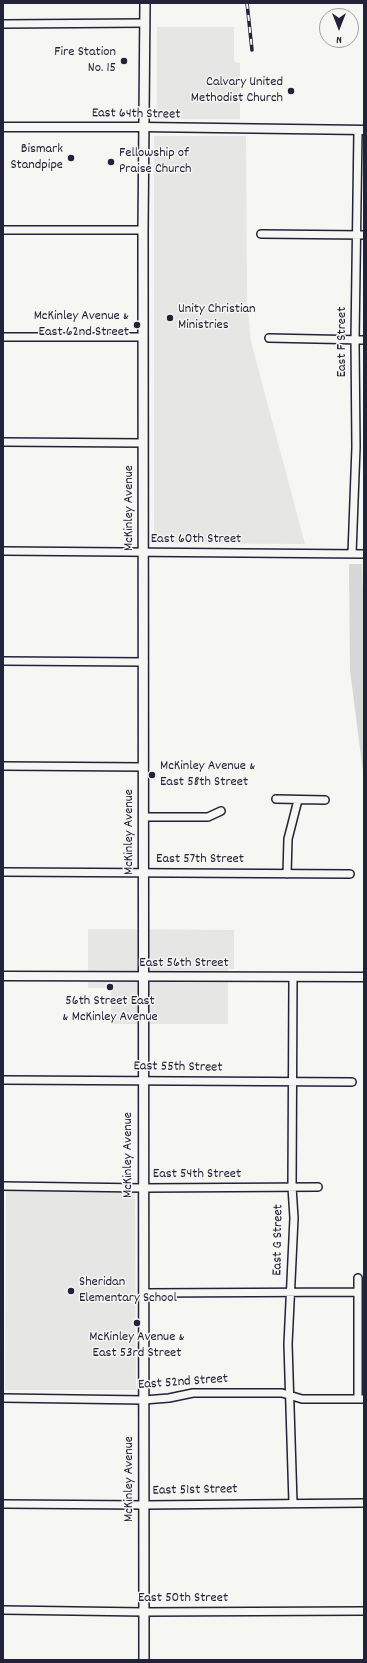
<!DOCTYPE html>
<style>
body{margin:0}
#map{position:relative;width:367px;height:1663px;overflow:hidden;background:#f6f6f2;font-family:Dekko,sans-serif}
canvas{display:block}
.frame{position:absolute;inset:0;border:4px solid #22223b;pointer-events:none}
.north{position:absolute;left:319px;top:8px;width:40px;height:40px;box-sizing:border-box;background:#f6f6f2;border:1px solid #a1a1a9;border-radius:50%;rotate:180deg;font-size:11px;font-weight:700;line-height:16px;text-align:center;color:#22223b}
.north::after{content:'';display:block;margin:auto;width:14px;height:18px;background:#22223b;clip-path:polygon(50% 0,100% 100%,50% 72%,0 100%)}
</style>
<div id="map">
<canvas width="367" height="1663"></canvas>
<div class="frame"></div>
<div class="north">N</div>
</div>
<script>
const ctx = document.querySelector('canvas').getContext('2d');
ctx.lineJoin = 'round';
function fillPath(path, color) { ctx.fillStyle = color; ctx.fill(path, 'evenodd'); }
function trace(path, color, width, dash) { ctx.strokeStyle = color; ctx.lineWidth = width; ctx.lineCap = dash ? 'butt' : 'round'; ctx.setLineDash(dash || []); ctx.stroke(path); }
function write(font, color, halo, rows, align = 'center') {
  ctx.font = font + ' Dekko,sans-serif'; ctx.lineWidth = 3; ctx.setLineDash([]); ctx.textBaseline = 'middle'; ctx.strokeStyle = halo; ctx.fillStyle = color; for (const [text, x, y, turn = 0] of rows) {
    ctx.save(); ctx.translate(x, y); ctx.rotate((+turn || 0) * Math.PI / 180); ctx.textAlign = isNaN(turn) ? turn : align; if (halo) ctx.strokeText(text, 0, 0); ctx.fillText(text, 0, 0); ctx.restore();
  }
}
const built = new Path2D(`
 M157,27H234V62L240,63V119H157Z
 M154,136H246L247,300L251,342L305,544L154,543Z
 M88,929L234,930V969H228V1024H111V988H88Z
 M6,1191L135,1192L136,1390H5Z`);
const green = new Path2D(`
 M349,564H362L364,619V780L350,670Z`);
const minor = new Path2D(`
 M3,24L145,23
 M3,230H143
 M261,234L364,235
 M3,337H143
 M269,338L364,340
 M3,442L143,443
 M3,551L364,554
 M352,554L356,447L355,340L358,130
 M3,661L144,662
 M3,766L143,767
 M276,799L325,800
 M143,817H208L221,811
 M3,872L350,874
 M287,874L288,839L298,800
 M293,977L292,1187L294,1218L288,1344L293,1503
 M3,1080L352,1082
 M3,1186L143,1188L318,1187
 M358,1278V1399
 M145,1293L358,1292
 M3,1398L144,1400L169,1398L193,1393H282L302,1399H364
 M3,1504L144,1505L364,1503
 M3,1610L144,1612L364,1611`);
const tertiary = new Path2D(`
 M3,127H144L364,130
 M3,976L364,977`);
const secondary = new Path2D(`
 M144,1660L143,230L145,3`);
const rail = new Path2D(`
 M247,3L252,50`);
const markers = [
 [124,61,4,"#22223b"],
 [291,91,4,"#22223b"],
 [71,158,4,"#22223b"],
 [111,162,4,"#22223b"],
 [170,318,4,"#22223b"],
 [137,325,4,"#22223b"],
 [152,775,4,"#22223b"],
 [110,987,4,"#22223b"],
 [71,1291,4,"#22223b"],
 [137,1323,4,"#22223b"]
];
const poiNames = [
 ["Fire Station",116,53],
 ["No. 15",116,69],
 ["Calvary United",283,83],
 ["Methodist Church",283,99],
 ["Bismark",63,150],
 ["Standpipe",63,166],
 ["Fellowship of",119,154,"left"],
 ["Praise Church",119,170,"left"],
 ["Unity Christian",178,310,"left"],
 ["Ministries",178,326,"left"],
 ["McKinley Avenue &",129,317],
 ["East 62nd Street",129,333],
 ["McKinley Avenue &",160,767,"left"],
 ["East 58th Street",160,783,"left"],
 ["56th Street East",110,1002,"center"],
 ["& McKinley Avenue",110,1018,"center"],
 ["Sheridan",79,1283,"left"],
 ["Elementary School",79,1299,"left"],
 ["McKinley Avenue &",137,1338,"center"],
 ["East 53rd Street",137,1354,"center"]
];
const streetNames = [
 ["East 64th Street",136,115,1],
 ["East F Street",343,342,-90],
 ["McKinley Avenue",130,508,-90],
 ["East 60th Street",196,540],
 ["McKinley Avenue",130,832,-90],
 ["East 57th Street",200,860],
 ["East 56th Street",184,964],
 ["East 55th Street",178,1068,1],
 ["McKinley Avenue",129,1155,-90],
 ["East 54th Street",197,1175],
 ["East G Street",279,1240,-89],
 ["East 52nd Street",183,1383,-4],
 ["McKinley Avenue",130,1479,-90],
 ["East 51st Street",195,1491,-1],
 ["East 50th Street",183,1599]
];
fillPath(built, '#e6e6e4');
fillPath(green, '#d7d7d7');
trace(minor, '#22223b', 10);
trace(tertiary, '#22223b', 11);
trace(secondary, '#22223b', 12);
trace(minor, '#f6f6f2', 7);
trace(tertiary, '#f6f6f2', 8);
trace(secondary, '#f6f6f2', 9);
trace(rail, '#22223b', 3.5);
trace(rail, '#f6f6f2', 2, [6]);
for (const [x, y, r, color] of markers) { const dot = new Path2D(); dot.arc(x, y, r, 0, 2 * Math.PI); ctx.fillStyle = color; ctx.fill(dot); trace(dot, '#f6f6f2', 1.5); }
write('14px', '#22223b', '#f6f6f2', poiNames, 'right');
write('14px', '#22223b', '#f6f6f2', streetNames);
</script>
